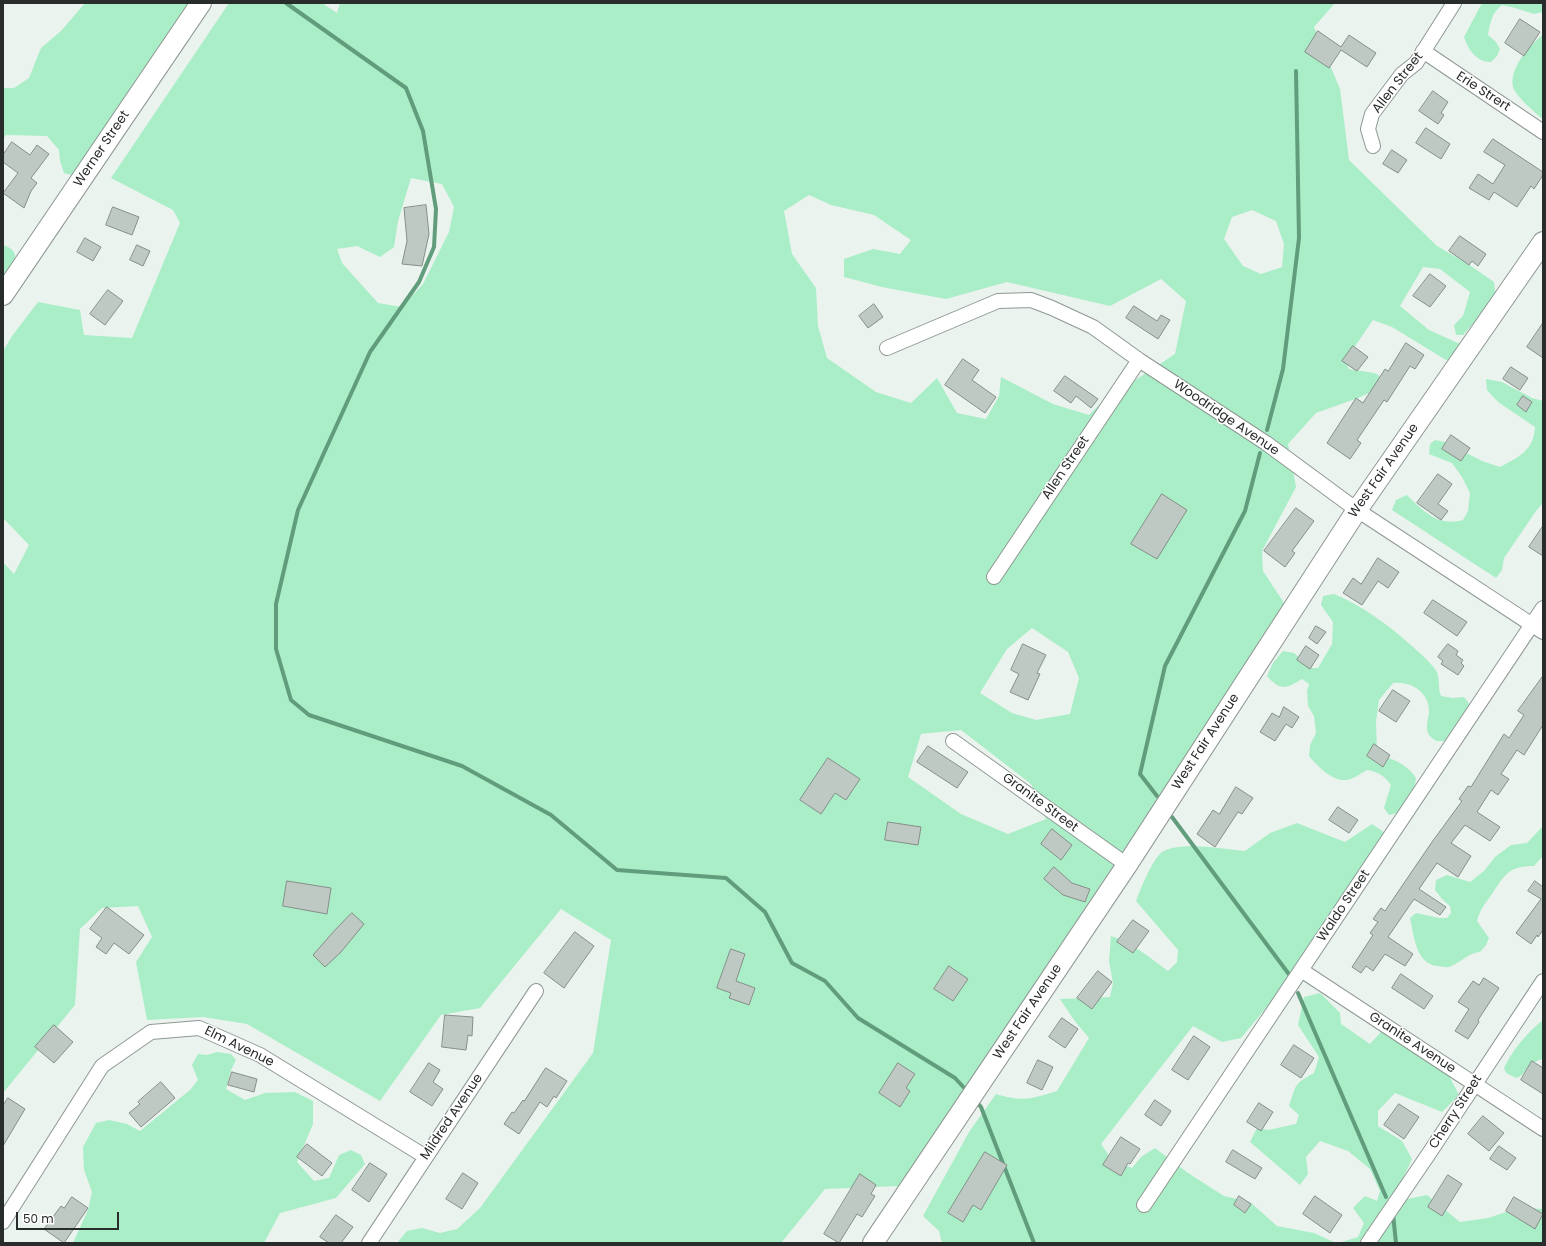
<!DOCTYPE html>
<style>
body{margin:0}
#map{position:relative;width:1546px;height:1246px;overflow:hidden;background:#eaf3ee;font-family:Poppins,sans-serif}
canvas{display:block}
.frame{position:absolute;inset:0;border:4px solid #282c2a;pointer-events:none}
.scale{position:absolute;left:16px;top:1212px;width:103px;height:18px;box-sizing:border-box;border:2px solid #282c2a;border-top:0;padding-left:5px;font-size:12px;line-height:14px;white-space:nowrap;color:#282c2a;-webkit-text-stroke:3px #fff;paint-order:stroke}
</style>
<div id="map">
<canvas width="1546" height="1246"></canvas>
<div class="frame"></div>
<div class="scale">50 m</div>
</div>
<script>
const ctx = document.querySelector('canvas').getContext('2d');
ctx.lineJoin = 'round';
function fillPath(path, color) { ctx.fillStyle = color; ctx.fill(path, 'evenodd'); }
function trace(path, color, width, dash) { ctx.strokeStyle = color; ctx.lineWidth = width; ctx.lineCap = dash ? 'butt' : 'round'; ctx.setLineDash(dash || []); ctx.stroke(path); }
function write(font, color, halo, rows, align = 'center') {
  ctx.font = font + ' Poppins,sans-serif'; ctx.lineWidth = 3; ctx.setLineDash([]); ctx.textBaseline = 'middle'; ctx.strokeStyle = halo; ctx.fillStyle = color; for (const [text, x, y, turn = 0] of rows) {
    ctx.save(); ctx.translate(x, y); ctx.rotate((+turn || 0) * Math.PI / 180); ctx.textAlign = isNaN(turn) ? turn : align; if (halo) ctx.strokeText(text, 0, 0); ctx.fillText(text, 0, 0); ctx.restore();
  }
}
const green = new Path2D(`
 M85,3H189L79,167L71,175L64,173L60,161L59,150L47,136L6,135L3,139V88H14L29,78L41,48L61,31Z
 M229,3H322L337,13L340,3H1335L1314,27L1340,89L1349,160L1437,246L1468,264L1494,282L1496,298L1463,335H1456L1454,325L1463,316L1470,292L1440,269L1423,267L1400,306L1429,330L1460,344L1462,352L1454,360H1446L1392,327L1373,320L1345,361L1349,369L1374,373L1380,376L1377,386L1371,392L1358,398L1316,413L1288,444L1296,487L1262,551L1263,571L1286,606L900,1186L825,1189L781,1243H397L407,1231L422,1228L440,1233L457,1229L480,1208L593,1053L611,940L561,909L480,1008L441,1015L380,1101L247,1024L203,1017L147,1020L136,962L152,937L138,906L102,908L80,929L75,1005L3,1093V562L14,574L29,545L3,518V351L12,336L38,302L80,310L84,335L132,338L180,223L173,210L111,178ZM411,178L442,184L454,207L449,232L423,284L402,307L378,303L342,263L337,249L357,246L380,257L394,247L398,221ZM809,195L831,205L874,215L911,240L900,254L873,249L844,259V277L882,287L946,299L1007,282L1110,306L1161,279L1186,301L1175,354L1102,402L1089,415L1053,404L1001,377L999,396L986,419L957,413L937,378L911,403L876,392L827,358L818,326L816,288L792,254L784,211ZM1252,210L1276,221L1284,244L1282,267L1261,274L1243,266L1224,239L1232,217ZM1032,628L1068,652L1079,678L1070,714L1036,720L1012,713L980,693L1007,649ZM961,730L1031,784L1046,819L1008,834L961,814L908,777L921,734Z
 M1482,3H1543V12L1534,14L1515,8L1502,5C1492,13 1490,22 1488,35L1496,42L1500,49L1497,56L1491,62C1476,62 1468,49 1464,37Z
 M1543,35V119C1536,114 1515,95 1513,87C1509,69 1529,45 1543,35Z
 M3,245C26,252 11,270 3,283Z
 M1486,379L1502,382L1532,398L1543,401V503L1536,511L1504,558L1502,570L1496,578L1392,510L1396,500L1407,495C1423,511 1438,527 1463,520L1468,511L1470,493L1462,477L1452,463L1429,454L1430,444L1435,440L1445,442L1482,461L1500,467C1519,457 1534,450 1535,427L1498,402L1487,390Z
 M1334,594C1363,606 1390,626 1413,647C1421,654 1429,661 1435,669C1441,677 1437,687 1441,696L1453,698L1464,697L1470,705L1447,741H1436C1434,739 1430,737 1429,735C1425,728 1428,719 1429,713C1430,692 1411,681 1393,683L1379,700L1376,722L1377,750C1382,756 1386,757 1394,760C1403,764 1411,770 1416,778L1414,790L1398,813L1389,815L1384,808L1391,785C1384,775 1378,772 1367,770C1360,774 1353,779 1346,780C1332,781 1317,766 1309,756L1310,745L1316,733L1314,716L1308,706L1307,691L1309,684L1302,679C1286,689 1280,691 1267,676L1273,663L1283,651L1294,653L1312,668H1318L1332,644L1333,622L1321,605L1323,596Z
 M1297,823L1345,842L1372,824L1385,833L1271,1002L1241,1038L1222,1042L1193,1026L1101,1144L1112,1160L1132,1168L1141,1157L1155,1148L1188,1173L1224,1196L1250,1202L1277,1226L1314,1233L1336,1243H942L939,1231L923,1216L969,1132L996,1094C1022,1102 1032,1099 1057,1091L1089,1038L1074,1020L1060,999L1110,997L1113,983L1109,961L1111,936C1132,942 1150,958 1168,971L1177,962L1178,950L1136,901C1140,890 1153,858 1162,852C1180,841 1224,849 1245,851L1270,833Z
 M1543,826V856L1534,866C1508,866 1505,875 1492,894C1485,904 1480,909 1477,921L1489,938L1486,945L1480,952C1467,953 1461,963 1449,967C1446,968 1441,966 1437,966C1415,963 1414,935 1410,918L1416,913L1439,918H1447L1451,913L1450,906L1442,899L1435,890L1436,880L1447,875L1470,882L1484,871L1495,857L1511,845L1527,843Z
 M1320,993L1340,1013L1341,1024L1370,1044L1382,1031L1446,1070L1459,1095L1442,1112L1395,1093L1378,1111V1126L1402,1141L1412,1159L1398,1189L1407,1199L1427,1195L1460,1222L1488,1218L1518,1208L1543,1209V1243H1338L1358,1237L1364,1223L1353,1208L1365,1196L1377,1201L1380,1191L1370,1169L1348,1151L1320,1141L1306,1157L1308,1174L1300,1185L1250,1142L1257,1128L1268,1130L1296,1124L1299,1115L1289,1106C1296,1086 1293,1084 1314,1073L1319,1057L1298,1025L1304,997Z
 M1543,1020V1059C1538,1060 1532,1063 1528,1067C1524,1072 1523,1076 1516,1078L1506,1073L1504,1068C1513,1049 1527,1033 1543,1020Z
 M217,1052L231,1054L236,1060L231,1070L226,1089L245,1100L265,1093L295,1092L313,1101V1124L297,1162L314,1181L329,1178L339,1155L351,1150L361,1155L365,1164L336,1198L280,1213L264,1243H73L88,1210L92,1192L84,1170L83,1147L96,1123L109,1120L127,1124L140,1131L190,1090L198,1080L192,1065L198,1054L207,1055Z`);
const stream = new Path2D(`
 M286,3L406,88L423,131L436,209L434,247L419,282L370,352L298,510L276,604V649L291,700L309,715L462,766L551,815L617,870L726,878L765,912L792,963L825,981L858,1018L955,1078L968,1092
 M1267,430L1283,369L1299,238L1296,71
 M1157,796L1140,774L1165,666L1245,511L1260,453
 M1172,817L1291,977
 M1298,993L1386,1197
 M975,1100L981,1107L1034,1243
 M1393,1214L1396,1243`);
const building = new Path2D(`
 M1520,19L1540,32L1524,56L1505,43Z
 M1318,31L1341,47L1349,35L1376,53L1367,67L1341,50L1329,68L1305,52Z
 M1433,91L1448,102L1441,113L1444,115L1438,124L1419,111Z
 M1426,128L1450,144L1441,159L1416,143Z
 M1493,139L1543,172V175L1534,189L1531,186L1517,207L1494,192L1489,200L1469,188L1478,174L1493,184L1505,165L1484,152Z
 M12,142L30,155L37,145L49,154L31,178L37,183L31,191L24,208L3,193L18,173L3,162V155Z
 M1392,150L1407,160L1398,173L1383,164Z
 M426,205L429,234L422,266L402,264L407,241L404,208Z
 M113,207L139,217L132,235L106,225Z
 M1460,236L1486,254L1478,266L1472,261L1469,265L1449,251Z
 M85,238L101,247L93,261L77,252Z
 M137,245L150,251L143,266L130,260Z
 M1430,274L1446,286L1430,307L1413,296Z
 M108,290L123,301L105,325L90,314Z
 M874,304L883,317L868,328L859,316Z
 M1134,306L1157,321L1161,315L1170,320L1158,339L1126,318Z
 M1543,323V358L1527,347Z
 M1406,343L1424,355L1415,369L1410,366L1387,402L1384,400L1357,440L1361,443L1350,459L1327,443L1356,398L1363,403L1385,369L1388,371Z
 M1353,346L1368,357L1357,371L1342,361Z
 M963,359L979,370L972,380L996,397L985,413L945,385Z
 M1511,367L1528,378L1520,390L1503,379Z
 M1065,376L1098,399L1091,408L1076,396L1071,403L1054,391Z
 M1523,396L1532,402L1526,412L1517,405Z
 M1451,435L1470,448L1461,461L1442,449Z
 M1438,474L1452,484L1438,504L1448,511L1441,520L1417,503Z
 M1162,494L1187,510L1157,559L1131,544Z
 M1296,508L1314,521L1292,551L1295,553L1285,567L1264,551Z
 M1543,526V556L1529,547Z
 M1378,558L1399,572L1388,588L1378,581L1362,605L1343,593L1353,578L1361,584Z
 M1433,600L1467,622L1457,636L1424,613Z
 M1316,626L1326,632L1317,644L1309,638Z
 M1023,644L1046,655L1037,673L1040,674L1028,700L1010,692L1019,674L1011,670Z
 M1448,644L1458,651L1456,655L1463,660L1461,663L1464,666L1458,675L1441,664L1443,661L1438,657Z
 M1306,646L1319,655L1310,669L1297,660Z
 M1543,676V725L1524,755L1517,750L1501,774L1509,779L1498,795L1491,790L1477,812L1500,827L1490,841L1465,825L1451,843L1471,856L1458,877L1437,863L1419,889L1446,907L1440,915L1414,899L1388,937L1413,954L1405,966L1385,954L1373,971L1366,966L1361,973L1352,967L1373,935L1370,933L1378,922L1373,919L1381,908L1385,911L1432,842L1462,801L1459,799L1468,786L1471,787L1504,734L1509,738L1524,715L1518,711Z
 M1393,690L1410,701L1396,722L1379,711Z
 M1284,707L1299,717L1292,728L1286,724L1275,741L1260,732L1272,713L1279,717Z
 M1374,744L1390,755L1383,767L1367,756Z
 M928,746L968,772L957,788L917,762Z
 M828,758L860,779L846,800L835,793L821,814L800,800Z
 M1236,787L1253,798L1242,814L1238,812L1215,847L1197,834L1213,810L1219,814Z
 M1338,807L1358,820L1349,833L1329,820Z
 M888,822L921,827L918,845L885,840Z
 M1052,829L1072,845L1061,860L1041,844Z
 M1054,867L1072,883L1090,889L1085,902L1063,895L1044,879Z
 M287,881L331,888L327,914L283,906Z
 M1535,881L1543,887V930L1538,937L1537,935L1531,944L1516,933L1541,899L1528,891Z
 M107,907L144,935L129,954L114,943L106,954L96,947L102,938L90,929Z
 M352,913L364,924L341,952L325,967L313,955L335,930Z
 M1133,920L1149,931L1133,953L1117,942Z
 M575,932L594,946L564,988L544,973Z
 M731,949L745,954L736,981L755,988L749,1005L729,998L731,993L717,988Z
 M949,966L968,979L953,1001L934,989Z
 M1098,971L1112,982L1092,1009L1077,998Z
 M1401,974L1433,996L1424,1009L1392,988Z
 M1484,978L1499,988L1478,1020L1479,1022L1468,1039L1455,1031L1469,1009L1458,1002L1473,981L1479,985Z
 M445,1015L473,1017L472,1036L468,1035L466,1050L442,1047Z
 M1062,1018L1078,1029L1065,1048L1049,1037Z
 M54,1025L73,1042L54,1063L35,1047Z
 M1194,1036L1210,1047L1188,1080L1172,1070Z
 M1294,1045L1314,1058L1301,1078L1281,1065Z
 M1038,1060L1053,1067L1042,1090L1027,1083Z
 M1532,1061L1543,1068V1094L1521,1080Z
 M429,1063L440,1070L433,1082L443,1089L432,1106L410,1092Z
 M898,1063L915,1074L906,1088L910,1091L900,1107L879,1093Z
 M546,1068L567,1081L556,1098L554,1096L547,1107L540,1102L519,1134L504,1124L512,1112L514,1113L523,1100L524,1101Z
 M232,1072L257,1079L254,1092L228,1085Z
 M161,1082L175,1098L141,1127L129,1113L140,1104L138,1102Z
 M8,1098L25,1109L3,1146V1106Z
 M1155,1100L1171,1111L1161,1126L1145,1115Z
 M1259,1103L1273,1112L1261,1131L1247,1122Z
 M1399,1104L1419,1117L1404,1139L1384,1125Z
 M1483,1116L1504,1133L1489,1151L1468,1134Z
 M1121,1137L1140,1149L1130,1164L1128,1163L1121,1176L1103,1165Z
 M307,1144L332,1163L322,1176L297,1157Z
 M1499,1146L1516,1158L1507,1170L1490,1159Z
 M1233,1150L1262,1168L1255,1179L1226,1162Z
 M985,1152L1007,1165L981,1210L973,1205L963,1222L948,1213Z
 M370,1163L387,1174L369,1202L352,1190Z
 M463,1173L478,1183L462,1209L446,1199Z
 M860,1174L876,1185L871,1194L875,1196L862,1217L857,1214L839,1243L824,1234Z
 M1448,1175L1462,1184L1442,1216L1428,1207Z
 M1239,1196L1251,1204L1245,1213L1234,1205Z
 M1315,1196L1342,1215L1330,1233L1303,1214Z
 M72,1197L88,1208L64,1243L44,1229L61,1206L64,1208Z
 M1514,1197L1543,1214L1535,1229L1506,1211Z
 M336,1215L353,1227L341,1243H329L320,1237Z`);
const street = new Path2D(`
 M1423,51L1543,132
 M1373,146L1368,129L1372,114L1402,74L1416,63L1454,3
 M887,348L998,301L1031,300L1052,308L1093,327L1139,360L1266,443L1357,510L1543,632
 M994,577L1139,360
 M953,741L1127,865
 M1301,970L1543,1129
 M1144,1205L1543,608
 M3,1222L102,1066L151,1032L199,1028L260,1055L426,1157
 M369,1243L536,991
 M1368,1243L1428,1155L1543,981`);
const secondary = new Path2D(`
 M3,295L201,3
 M873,1243L1127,865L1357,510L1543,242`);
const streetNames = [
 ["Allen Street",1398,83,-52],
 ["Erie Strert",1483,92,33],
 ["Werner Street",102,149,-56],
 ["Woodridge Avenue",1226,418,34],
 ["Allen Street",1066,468,-56],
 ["West Fair Avenue",1384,471,-55],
 ["West Fair Avenue",1206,742,-57],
 ["Granite Street",1040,803,36],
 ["Waldo Street",1344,906,-56],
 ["West Fair Avenue",1028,1012,-56],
 ["Granite Avenue",1412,1043,33],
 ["Elm Avenue",239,1047,26],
 ["Cherry Street",1456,1112,-57],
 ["Mildred Avenue",452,1117,-56]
];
fillPath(green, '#aaeec8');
trace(stream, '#619d7d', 4);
fillPath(building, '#bfc9c3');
trace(building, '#868e89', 1);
trace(street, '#8f9893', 16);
trace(secondary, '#8f9893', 22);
trace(street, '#fff', 14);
trace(secondary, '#fff', 20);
write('13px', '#282c2a', '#fff', streetNames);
</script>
